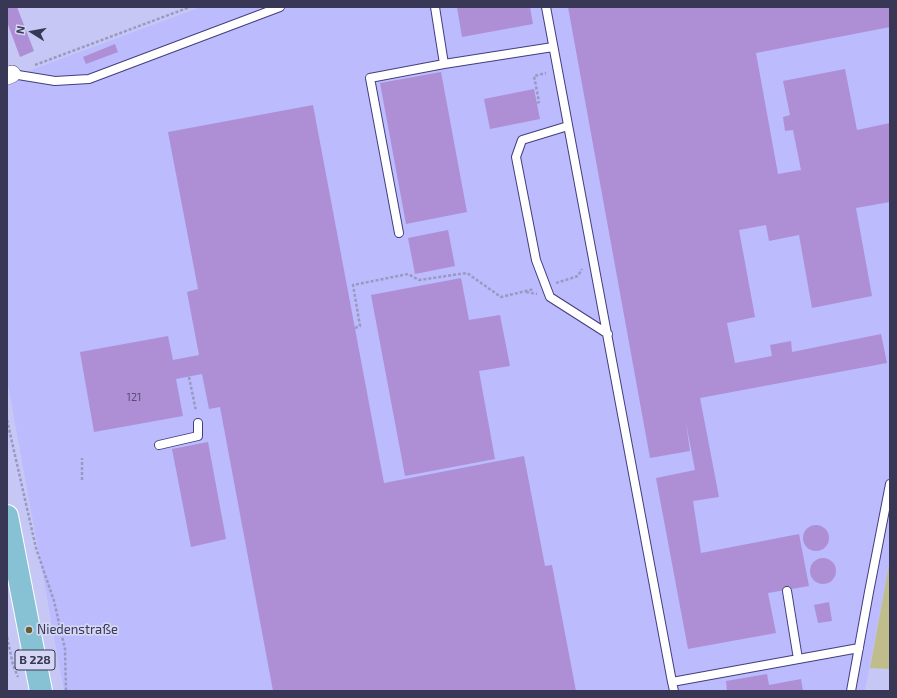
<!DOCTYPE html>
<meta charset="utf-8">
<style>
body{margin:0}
#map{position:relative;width:897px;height:698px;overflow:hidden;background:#c6c7f4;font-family:"Exo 2",sans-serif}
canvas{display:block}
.frame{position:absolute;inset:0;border:8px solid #383856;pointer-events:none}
.north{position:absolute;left:12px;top:12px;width:40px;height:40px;-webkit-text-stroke:3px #d5d6f4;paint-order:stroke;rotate:281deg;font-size:11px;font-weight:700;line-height:16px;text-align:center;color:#383856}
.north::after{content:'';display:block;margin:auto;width:14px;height:18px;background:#383856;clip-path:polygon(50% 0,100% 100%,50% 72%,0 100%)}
</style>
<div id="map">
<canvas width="897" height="698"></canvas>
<div class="frame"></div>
<div class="north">N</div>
</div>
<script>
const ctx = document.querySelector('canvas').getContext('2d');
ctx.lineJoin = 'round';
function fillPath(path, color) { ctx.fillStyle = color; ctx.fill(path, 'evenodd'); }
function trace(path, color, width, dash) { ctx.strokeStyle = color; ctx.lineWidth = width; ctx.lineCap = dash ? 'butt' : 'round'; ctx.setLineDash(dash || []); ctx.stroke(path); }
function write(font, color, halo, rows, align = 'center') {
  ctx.font = font + ' "Exo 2",sans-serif'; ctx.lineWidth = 3.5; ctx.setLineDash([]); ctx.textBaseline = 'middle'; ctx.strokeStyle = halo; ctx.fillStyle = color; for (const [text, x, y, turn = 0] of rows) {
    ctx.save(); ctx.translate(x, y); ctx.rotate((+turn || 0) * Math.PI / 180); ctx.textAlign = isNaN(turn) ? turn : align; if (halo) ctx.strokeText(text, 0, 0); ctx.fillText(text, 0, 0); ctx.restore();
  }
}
const built = new Path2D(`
 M201,7H890V559L865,691H64L7,379V79Z`);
const green = new Path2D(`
 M890,559V669L870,668Z`);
const building = new Path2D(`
 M7,7H17L34,51L20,57L7,22Z
 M457,7H530L533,24L462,37Z
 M568,7H890V27L756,53L778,174L801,170L793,130L785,131L783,117L790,115L783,81L845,69L857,130L890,123V202L856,208L872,296L812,308L799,235L769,241L766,225L739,230L755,317L727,323L735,363L772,356L770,345L791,341L792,352L881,334L887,363L700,398L719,497L693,501L701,553L799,534L809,586L768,593L776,633L688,649L656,478L695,470L686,423L690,451L650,458Z
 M115,44L118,52L86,64L83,57Z
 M441,72L467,212L406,224L380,83Z
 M534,89L540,119L490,129L484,99Z
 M313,105L384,483L524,456L545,566L552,565L576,691H273L220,407L209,409L202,374L176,379L183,416L94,432L80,352L168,336L173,360L199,355L187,292L198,289L168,132Z
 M448,230L455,266L415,274L408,238Z
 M461,278L469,320L500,315L510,366L479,371L495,459L405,476L371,295Z
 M208,442L226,539L191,547L172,449Z
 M803 538a13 13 0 1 1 26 0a13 13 0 1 1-26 0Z
 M810 571a13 13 0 1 1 26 0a13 13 0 1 1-26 0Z
 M829,602L832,621L818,623L814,605Z
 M767,674L769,685L801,679L803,691H727L726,681Z`);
const path = new Path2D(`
 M35,65L190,7
 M537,103L539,102L534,76L546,73
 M556,283L578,276L582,269
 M526,292L537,294
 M355,328L360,326L353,285L408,274L419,280L467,273L501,297L534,289
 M189,377L196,411
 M7,420L36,548L54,601L65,649L66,691
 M82,480V458
 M7,637L13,665L18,677`);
const service = new Path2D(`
 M435,7L444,64
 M546,7L672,682
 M12,74L55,81L89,79L280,7
 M568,126L522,140L516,157L536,260L550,297L608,334
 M399,233L370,78L444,64L553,47
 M159,445L198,436V423
 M787,591L798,659
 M674,691L672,682L859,648
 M851,691L869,592L890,484`);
const minor = new Path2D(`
 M7,76L12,74`);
const primary = new Path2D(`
 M7,516L41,691`);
const markers = [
 [29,630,4,"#64602c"]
];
const numberNames = [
 ["121",134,397]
];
const shields = [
 [35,660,40]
];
const shieldNames = [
 ["B 228",35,660]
];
const poiNames = [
 ["Niedenstraße",37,630]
];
fillPath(built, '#bbbbfd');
fillPath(green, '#c0bd8d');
fillPath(building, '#ae8fd5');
trace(service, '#433e7e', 10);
trace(minor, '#433e7e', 18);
trace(primary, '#fff', 24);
trace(path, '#999ac2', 2.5, [3, 2]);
trace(service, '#fff', 8);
trace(minor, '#fff', 17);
trace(primary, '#87c1d4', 22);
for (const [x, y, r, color] of markers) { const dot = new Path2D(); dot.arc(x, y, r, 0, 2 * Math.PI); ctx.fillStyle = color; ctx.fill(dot); trace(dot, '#d5d6f4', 1.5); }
write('11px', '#564e76', null, numberNames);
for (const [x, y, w] of shields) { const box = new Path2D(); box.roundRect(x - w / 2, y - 10, w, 20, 3); ctx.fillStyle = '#d5d6f4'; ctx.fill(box); trace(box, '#383856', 1); }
write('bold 12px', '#383856', null, shieldNames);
write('13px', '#383856', '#d5d6f4', poiNames, 'left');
</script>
